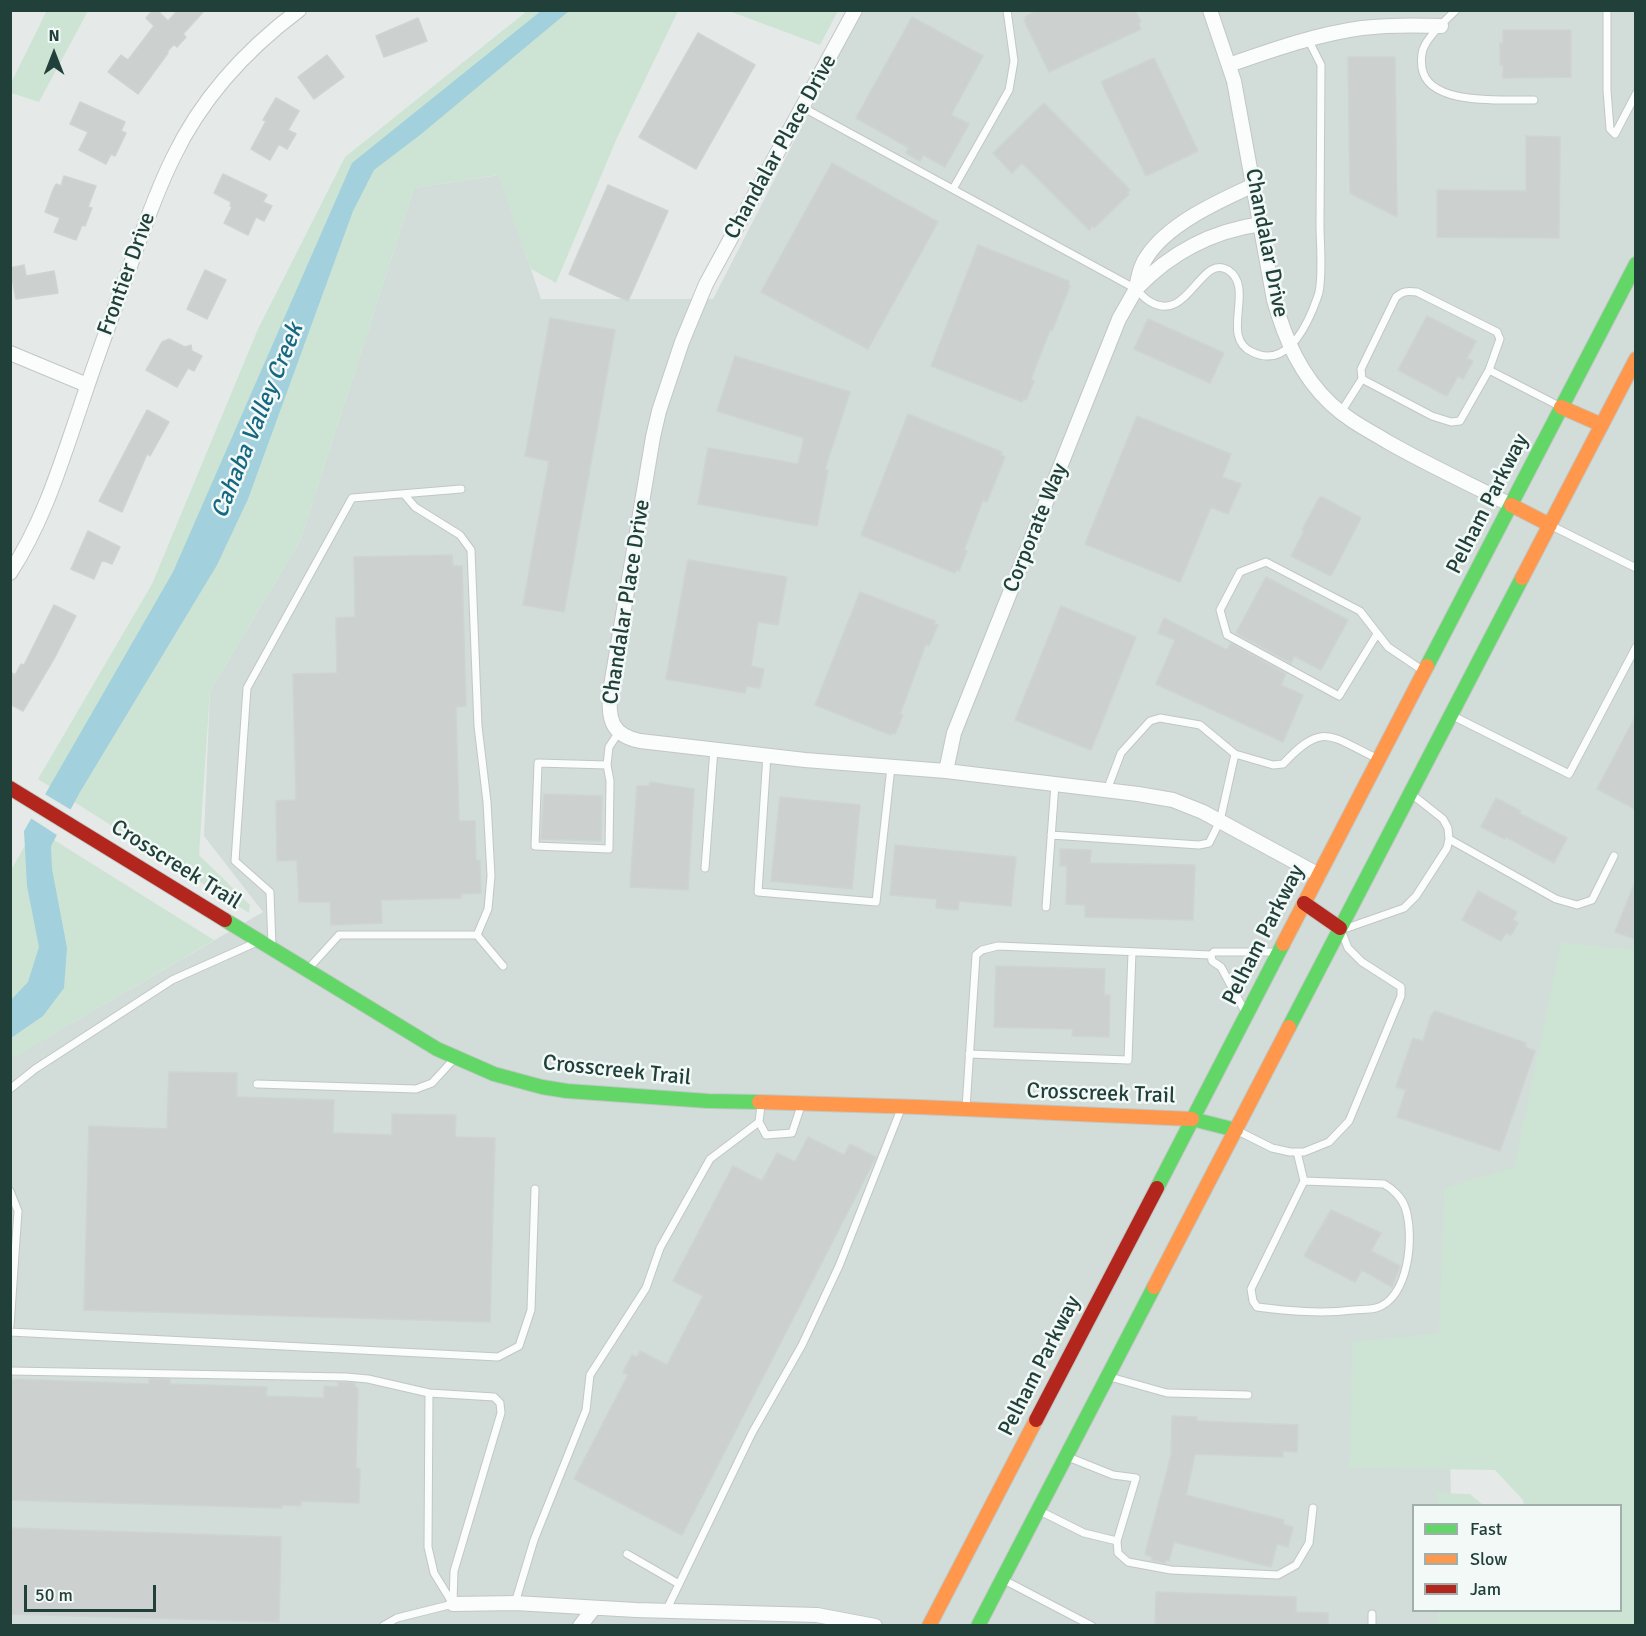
<!DOCTYPE html>
<style>
body{margin:0}
#map{position:relative;width:1646px;height:1636px;overflow:hidden;background:#e5eae8;font-family:Signika,sans-serif}
canvas{display:block}
.frame{position:absolute;inset:0;border:12px solid #204039;pointer-events:none}
.legend{position:absolute;left:1412px;top:1504px;width:210px;height:108px;box-sizing:border-box;background:#f3f9f7;border:2px solid #9fafab;margin:0;padding:8px 10px;list-style:none;font-size:18px;color:#204039}
.legend li{display:flex;align-items:center;gap:12px;height:30px}
.legend b{width:30px;border:2px solid #9fafab}
.north{position:absolute;left:24px;top:24px;width:60px;height:60px;-webkit-text-stroke:4px #f3f9f7;paint-order:stroke;rotate:0deg;font-size:16px;font-weight:700;line-height:24px;text-align:center;color:#204039}
.north::after{content:'';display:block;margin:auto;width:21px;height:27px;background:#204039;clip-path:polygon(50% 0,100% 100%,50% 72%,0 100%)}
.scale{position:absolute;left:24px;top:1585px;width:132px;height:27px;box-sizing:border-box;border:3px solid #204039;border-top:0;padding-left:8px;font-size:18px;line-height:21px;white-space:nowrap;color:#204039;-webkit-text-stroke:4px #f3f9f7;paint-order:stroke}
</style>
<div id="map">
<canvas width="1646" height="1636"></canvas>
<div class="frame"></div>
<ul class="legend">
<li><b style="height:8px;background:#63d668"></b>Fast</li>
<li><b style="height:8px;background:#ff974d"></b>Slow</li>
<li><b style="height:8px;background:#b3261e"></b>Jam</li>
</ul>
<div class="north">N</div>
<div class="scale">50 m</div>
</div>
<script>
const ctx = document.querySelector('canvas').getContext('2d');
ctx.lineJoin = 'round';
function fillPath(path, color) { ctx.fillStyle = color; ctx.fill(path, 'evenodd'); }
function trace(path, color, width, dash) { ctx.strokeStyle = color; ctx.lineWidth = width; ctx.lineCap = dash ? 'butt' : 'round'; ctx.setLineDash(dash || []); ctx.stroke(path); }
function write(font, color, halo, rows, align = 'center') {
  ctx.font = font + ' Signika,sans-serif'; ctx.lineWidth = 5; ctx.setLineDash([]); ctx.textBaseline = 'middle'; ctx.strokeStyle = halo; ctx.fillStyle = color; for (const [text, x, y, turn = 0] of rows) {
    ctx.save(); ctx.translate(x, y); ctx.rotate((+turn || 0) * Math.PI / 180); ctx.textAlign = isNaN(turn) ? turn : align; if (halo) ctx.strokeText(text, 0, 0); ctx.fillText(text, 0, 0); ctx.restore();
  }
}
const built = new Path2D(`
 M861,11H1635V956L1536,1170L1448,1339L1451,1505L1414,1506V1610L1453,1611V1625H11L10,1059L263,912L204,836L210,691L300,541L414,188L499,175L541,299H713Z`);
const green = new Path2D(`
 M47,10L88,11L39,102L11,93V83Z
 M527,11H678L617,138L556,283L531,269L498,175L414,188L300,541L210,691L199,855L250,905L249,913L38,779L152,584L258,329L345,157Z
 M729,11L838,10V11L820,45Z
 M35,828L214,940L11,1059V870Z
 M1561,942L1635,950V1625H1438V1611L1620,1610V1506L1524,1505L1523,1500L1495,1470L1349,1468L1352,1342L1439,1333L1444,1188L1514,1167Z
 M1438,1493L1470,1494L1483,1505H1438Z`);
const water = new Path2D(`
 M541,11H569L420,135L374,170L353,211L248,499L217,565L80,792L51,846L52,869L67,948L64,988L43,1016L11,1038L10,1001L28,982L39,947L27,886L24,831L173,572L352,163Z`);
const pier = new Path2D(`
 M43,793L73,811L60,837L29,817Z`);
const building = new Path2D(`
 M153,10H157L168,21L178,10H205L183,34L186,37L177,47L174,44L167,52L168,53L138,94L108,72L121,55L128,60L154,26L146,18Z
 M1038,10H1135L1141,22L1138,23L1141,29L1049,72L1024,20L1026,19L1025,17Z
 M912,17L983,56L951,115L969,124L945,167L923,155L920,161L906,153L909,148L856,118Z
 M418,18L427,41L384,57L376,36Z
 M1503,30H1571V77L1503,78V65H1500V43H1503Z
 M698,33L755,65L696,169L639,137Z
 M327,55L344,77L314,99L298,77Z
 M1348,57H1395L1397,217L1350,193Z
 M1154,58L1198,151L1146,176L1101,82Z
 M276,98L299,111L288,130L296,134L287,149L279,144L270,160L251,149L266,121L263,120Z
 M80,102L125,122L121,131L126,133L115,156L111,154L106,164L79,150L88,132L70,124Z
 M1044,103L1130,190L1127,193L1129,194L1094,228L1092,226L1089,230L1022,163L1012,173L993,153Z
 M1526,136L1560,137L1559,238L1437,237V190L1526,191Z
 M832,163L938,222L868,349L761,292Z
 M223,174L267,195L263,202L272,206L264,221L256,217L248,235L224,223L232,207L230,206L231,202L214,193Z
 M64,176L96,186L88,207L92,208L85,226L82,225L76,240L54,232L60,218L45,212L53,190L56,184L61,186Z
 M608,185L668,211L628,301L569,274Z
 M978,245L1069,281L1068,285L1070,286L1052,331L1050,330L1031,379L1034,381L1026,400L1023,399L1022,402L931,366Z
 M24,265L26,276L54,271L58,293L16,299L10,268Z
 M205,270L226,280L207,319L187,309Z
 M1427,316L1476,341L1467,358L1473,361L1463,379L1458,376L1447,396L1398,370Z
 M550,318L615,330L564,612L523,605L549,461L525,456Z
 M1148,319L1224,353L1210,383L1134,349Z
 M169,339L185,347L191,345L192,351L202,356L194,371L188,368L177,387L146,370L162,342Z
 M735,356L850,392L825,469L828,470L817,526L698,504L708,448L798,464L804,438L717,411Z
 M147,410L169,422L150,456L147,454L122,512L99,501Z
 M908,414L1002,452L1001,455L1005,457L987,502L983,500L964,550L967,551L959,571L956,570L955,573L861,535Z
 M1137,416L1231,454L1222,477L1241,484L1228,514L1211,507L1180,582L1085,544Z
 M1322,497L1361,518L1331,576L1291,556L1304,531L1302,530L1319,498Z
 M88,531L120,547L112,564L102,560L94,579L71,569Z
 M452,555L453,566H462L466,706L456,707L459,821H475L476,860H480L481,893L461,894V898L381,900L382,923L331,925L330,902H299L297,860L277,861L276,801L296,800L293,674L337,673L336,618L355,617L354,557Z
 M688,560L787,577L778,625L758,622L751,666L764,669L760,688L747,686L745,693L666,679Z
 M1266,577L1348,620L1321,670L1294,656L1291,663L1236,633Z
 M860,592L935,621L934,624L938,625L929,646L926,644L900,714L903,715L895,734L892,733L891,735L815,705Z
 M54,605L76,616L55,657L23,711L10,704V672L15,675L21,664L24,665Z
 M1061,606L1136,637L1091,750L1015,720Z
 M1164,618L1227,650L1231,643L1286,674L1281,685L1303,695L1283,742L1156,684L1175,640L1158,633Z
 M1635,717V809L1597,789Z
 M650,782L694,789L688,890L630,887L637,786H649Z
 M544,794L602,796L601,841L541,839Z
 M780,797L860,805L852,889L771,881Z
 M1496,798L1521,811L1519,813L1567,838L1554,863L1506,837L1505,839L1481,827Z
 M895,845L1016,857L1011,906L959,901L958,910L936,908L937,899L890,895Z
 M1060,849L1091,850L1090,863L1195,865L1193,920L1085,917V905L1066,904L1067,866H1060Z
 M1635,882V939L1615,932Z
 M1478,891L1517,912L1513,920L1518,923L1511,935L1506,933L1501,941L1462,920Z
 M996,966L1105,969L1104,995H1110L1109,1037L1072,1036L1073,1029L994,1027Z
 M1435,1011L1526,1043L1525,1047L1535,1051L1500,1151L1397,1117L1406,1090L1396,1087L1413,1038L1423,1041L1431,1016Z
 M169,1072L237,1073V1097L334,1100L333,1133L392,1135V1114L456,1115L455,1137L495,1138L490,1322L84,1310L89,1126L167,1129Z
 M808,1137L844,1155L850,1144L876,1157L682,1535L574,1479L628,1375L623,1372L632,1355L637,1357L640,1351L667,1365L703,1296L673,1281L733,1166L762,1181L777,1153L795,1162Z
 M1331,1210L1381,1233L1371,1251L1400,1266L1392,1287L1362,1270L1355,1282L1304,1256Z
 M10,1379L149,1384V1379H170V1384L267,1387L266,1396L324,1398V1386L338,1387V1382L355,1383V1387L358,1388L356,1468H360L359,1503L301,1501V1506L282,1505V1508L10,1500Z
 M1172,1416L1197,1417V1421L1298,1425L1297,1452L1283,1451V1457L1195,1454L1186,1495L1284,1520L1283,1524L1293,1527L1288,1547L1277,1544L1271,1567L1174,1542L1169,1561L1166,1560L1165,1563L1152,1560V1557L1145,1554L1171,1456Z
 M10,1528L281,1537L279,1622L10,1614Z
 M1156,1592L1296,1597V1612L1328,1613V1626H1155Z`);
const lane = new Path2D(`
 M1456,10C1445,21 1432,32 1425,45C1421,52 1421,61 1422,68C1428,107 1505,99 1534,100
 M1607,10V90L1610,129L1615,134L1636,94
 M802,107L1136,289C1140,293 1144,298 1149,301C1188,326 1200,253 1228,270C1256,288 1219,337 1252,352C1284,368 1303,333 1313,309C1315,303 1318,297 1319,292C1323,273 1320,244 1320,224C1320,171 1321,118 1321,65L1308,39
 M953,189L1009,90L1014,61L1007,10
 M1489,370L1500,339L1497,332L1417,292C1407,291 1403,291 1396,297L1361,369L1362,379L1432,416L1451,422L1460,421L1489,370L1559,406
 M1341,412L1362,379
 M404,494L415,507L460,535L471,550L478,726L487,802L491,876L488,909L477,935
 M1552,526L1636,568
 M1377,634L1339,696L1227,635L1220,610L1240,572L1266,562L1360,611L1388,647L1422,670
 M1453,716L1569,774L1636,647
 M767,755L758,892L876,902L891,767
 M607,765L610,781L609,849L535,846L538,763L607,765L609,747L619,732
 M1107,790L1121,753L1150,721L1160,718L1200,725L1235,754L1273,765L1283,764C1323,721 1330,736 1376,758
 M1051,835L1199,845L1209,843L1220,821L1235,754
 M1449,839L1556,899L1577,905L1592,900L1614,856
 M705,868L714,749
 M1046,907L1055,784
 M1347,928L1404,908L1416,896L1447,848L1449,839L1448,828L1443,819L1414,796
 M272,946L270,892L235,861L247,688L352,498L461,489
 M309,968L339,935H477L503,966
 M1243,1008L1221,967L1212,961L1211,955L1214,952H1273
 M969,1054L1128,1060L1132,952
 M257,1084L416,1089L432,1083L454,1059
 M10,1089L35,1069L172,980L257,942
 M966,1108L976,955L982,950L998,946L1211,955
 M759,1122L766,1135L792,1133L801,1106
 M1238,1131L1272,1148L1290,1152H1304L1329,1142L1349,1121L1401,996V987L1362,962L1348,948L1343,935
 M1297,1152L1304,1181L1251,1289L1253,1301L1257,1307C1289,1311 1321,1314 1353,1310C1360,1309 1368,1310 1376,1308C1409,1299 1415,1235 1405,1207C1402,1198 1393,1189 1384,1184L1304,1181
 M10,1191L18,1211L10,1326
 M10,1332L498,1357L519,1346L531,1310L535,1189
 M10,1371L346,1377L368,1379L429,1393L428,1547L434,1573L453,1604
 M1110,1377L1167,1393L1248,1395
 M429,1393L494,1397L500,1403L501,1413L454,1571L453,1604
 M1040,1511L1084,1533L1117,1541L1136,1478L1113,1475L1068,1457
 M1117,1541L1118,1553L1128,1562L1171,1570L1278,1575L1296,1565L1309,1543L1313,1508
 M627,1554L679,1584
 M1004,1580L1092,1626
 M515,1603L534,1540L586,1410L590,1375L646,1288L660,1248L710,1159L759,1122L761,1105
 M666,1611L752,1433L802,1345L839,1266L901,1109
 M1372,1614V1626
 M383,1626L397,1618L453,1604`);
const street = new Path2D(`
 M855,10L706,284L682,342L659,411L653,437L610,692C608,719 611,735 640,741L805,760L946,771L1138,794L1173,800L1203,812L1319,875
 M1210,10L1234,81L1274,300C1285,339 1301,376 1331,404C1348,420 1368,430 1388,442C1428,465 1470,484 1511,505
 M1229,65C1272,50 1317,34 1362,28C1388,25 1414,25 1441,26
 M1254,185C1219,201 1167,224 1146,258C1140,267 1138,278 1136,289C1170,253 1212,231 1261,224
 M10,353L87,385
 M10,573C44,521 61,463 81,405C95,362 111,319 126,277C141,237 154,196 173,158C201,99 247,49 299,10
 M946,771L954,733L1119,319L1136,289
 M453,1604L515,1603L636,1610L817,1615L875,1626
 M580,1626L594,1608`);
const fast = new Path2D(`
 M1427,666L1636,264
 M225,920L437,1049L494,1074L542,1087L567,1091L708,1101L759,1102
 M1289,1027L1522,578
 M1192,1119L1236,1130
 M1157,1188L1283,944
 M978,1626L1154,1287`);
const slow = new Path2D(`
 M1561,407L1602,425
 M1511,505L1550,525
 M1522,578L1636,359
 M1283,944L1427,666
 M759,1102L919,1107L1192,1119
 M1154,1287L1289,1027
 M929,1626L1036,1420`);
const jam = new Path2D(`
 M10,788L225,920
 M1304,903L1340,928
 M1036,1420L1157,1188`);
const streetNames = [
 ["Chandalar Place Drive",781,147,-61],
 ["Chandalar Drive",1266,243,79],
 ["Frontier Drive",127,274,-70],
 ["Pelham Parkway",1488,504,-63],
 ["Corporate Way",1036,528,-68],
 ["Chandalar Place Drive",627,602,-81],
 ["Crosscreek Trail",176,865,32],
 ["Pelham Parkway",1264,935,-63],
 ["Crosscreek Trail",617,1071,6],
 ["Crosscreek Trail",1101,1094,2],
 ["Pelham Parkway",1040,1366,-63]
];
const waterNames = [
 ["Cahaba Valley Creek",258,421,-68]
];
fillPath(built, '#d2dcd8');
fillPath(green, '#cde4d5');
fillPath(water, '#a2d0dc');
fillPath(pier, '#e5eae8');
fillPath(building, '#ccd1cf');
trace(building, '#ced4d1', 1.5);
trace(lane, '#c2c7c5', 9);
trace(street, '#c2c7c5', 16);
trace(fast, '#c0c8c5', 16);
trace(slow, '#c0c8c5', 16);
trace(jam, '#c0c8c5', 16);
trace(lane, '#fbfcfc', 7);
trace(street, '#fbfcfc', 14);
trace(fast, '#63d668', 14);
trace(slow, '#ff974d', 14);
trace(jam, '#b3261e', 14);
write('22px', '#204039', '#f3f9f7', streetNames);
write('italic 24px', '#156881', '#f3f9f7', waterNames);
</script>
